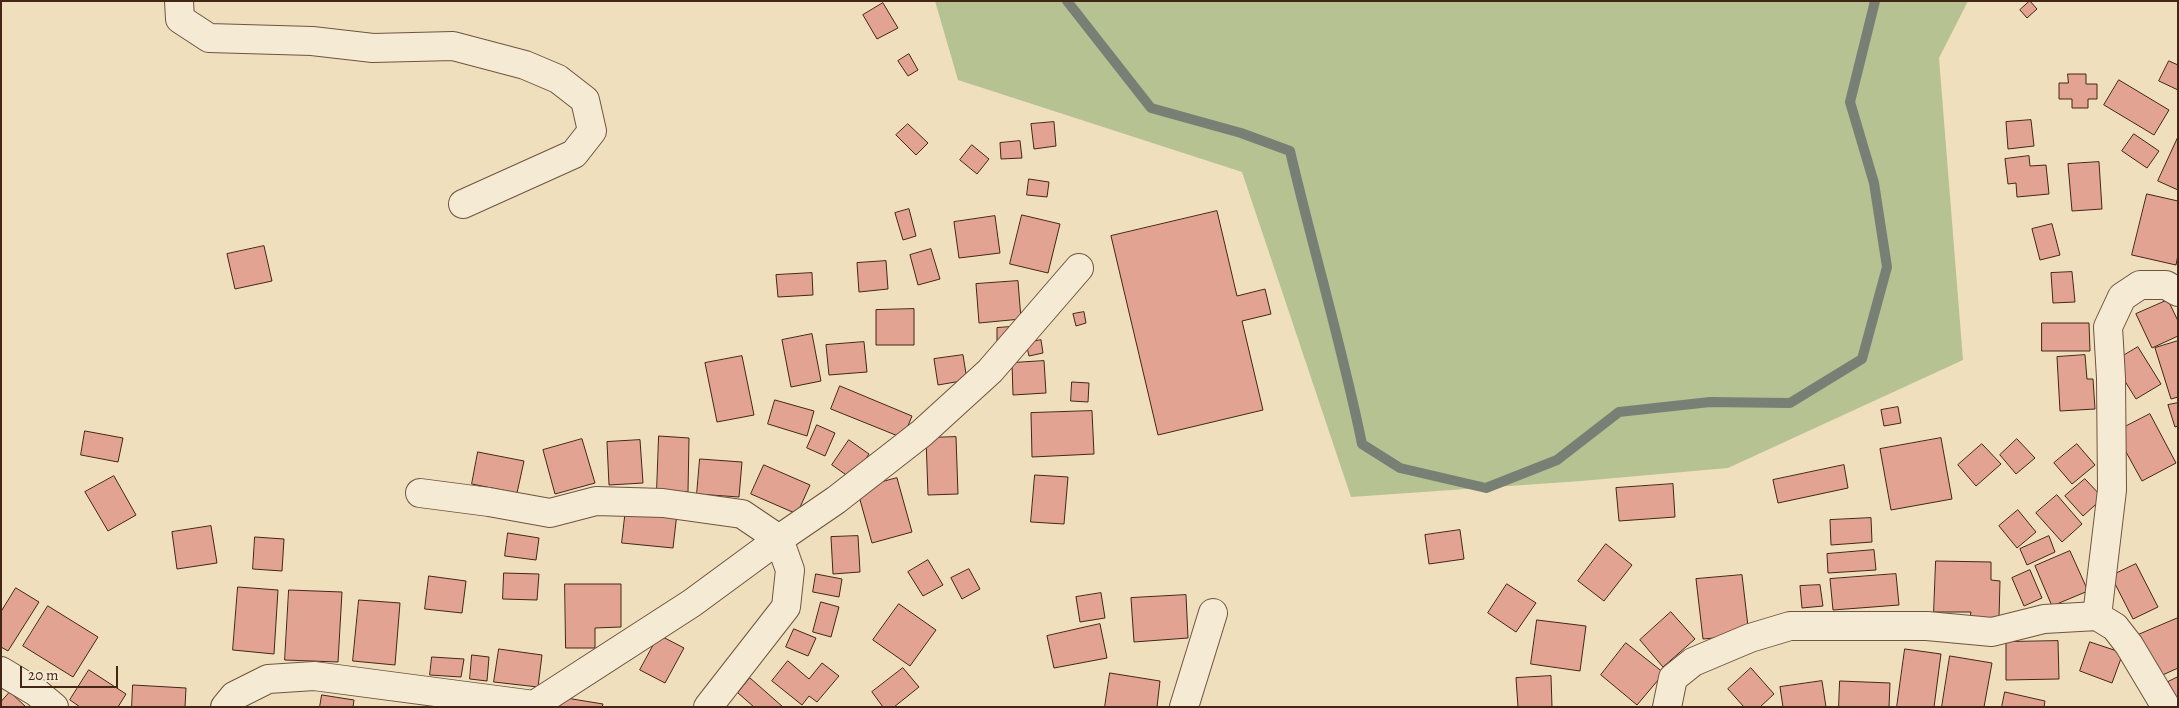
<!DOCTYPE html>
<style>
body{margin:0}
#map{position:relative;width:2179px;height:708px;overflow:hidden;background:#f0dfbc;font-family:Alegreya,serif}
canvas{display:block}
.frame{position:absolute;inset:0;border:2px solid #442617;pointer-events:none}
.scale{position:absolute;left:20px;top:666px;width:98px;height:22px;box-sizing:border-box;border:2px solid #442617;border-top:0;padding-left:6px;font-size:15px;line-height:18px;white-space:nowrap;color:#442617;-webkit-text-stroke:4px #f5ead3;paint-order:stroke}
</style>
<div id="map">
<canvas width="2179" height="708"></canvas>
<div class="frame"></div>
<div class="scale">20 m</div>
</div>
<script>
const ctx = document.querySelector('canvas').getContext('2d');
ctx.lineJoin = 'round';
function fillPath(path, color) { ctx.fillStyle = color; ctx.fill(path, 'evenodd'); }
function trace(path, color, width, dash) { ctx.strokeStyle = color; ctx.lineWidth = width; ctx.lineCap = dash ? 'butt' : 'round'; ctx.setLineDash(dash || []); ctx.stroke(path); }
const green = new Path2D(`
 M935,1H1968L1939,58L1963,360L1728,468L1581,481L1351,497L1242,172L958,80Z`);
const stream = new Path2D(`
 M1067,1L1151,108L1241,133L1290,151C1313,249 1342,346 1362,444L1400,468L1486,488L1557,460L1619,412L1710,402L1790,403L1862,359L1887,267L1874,183L1850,102L1875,1`);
const building = new Path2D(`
 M2030,1L2037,9L2027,18L2020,10Z
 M883,3L898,28L877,39L863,15Z
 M909,54L918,70L908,76L898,61Z
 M2169,61L2178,65V90L2159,81Z
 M2068,74H2086V84H2097V99H2088V108H2072V99H2059V83H2068Z
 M2119,80L2169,110L2154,135L2104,105Z
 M2031,120L2034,146L2008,149L2006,122Z
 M1054,122L1056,146L1034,149L1031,124Z
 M908,124L928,143L916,155L896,135Z
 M2134,134L2159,151L2147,168L2122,151Z
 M2178,137V190L2158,181Z
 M1020,141L1022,158L1001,159L1000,143Z
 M972,145L989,159L977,174L960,160Z
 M2029,156L2030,166L2046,165L2049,194L2017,197L2016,183L2008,184L2005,159Z
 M2099,162L2102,209L2072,211L2068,164Z
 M1029,179L1049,182L1047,197L1027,195Z
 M2147,194L2178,201V255L2176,265L2132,255Z
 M909,209L916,236L903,240L895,213Z
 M1217,211L1237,296L1265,289L1271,314L1242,321L1263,410L1158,435L1111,236Z
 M1022,215L1060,224L1048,273L1010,264Z
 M995,216L1000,253L959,258L954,222Z
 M2052,224L2060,255L2040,260L2032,229Z
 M264,246L272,281L235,289L227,254Z
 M931,249L940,279L918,285L910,255Z
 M886,261L888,289L859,292L857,263Z
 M2072,272L2075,302L2053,303L2051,273Z
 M812,273L813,295L778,297L776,275Z
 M1018,281L1021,319L979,323L976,284Z
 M2168,300L2178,321V336L2152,348L2136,314Z
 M914,309V345H876V310Z
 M1084,312L1086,323L1076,326L1073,314Z
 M2042,323H2089L2090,351H2042Z
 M1010,327V341L997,342V328Z
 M812,334L821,381L791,387L782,340Z
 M1041,340L1043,353L1029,356L1026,343Z
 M2178,341V397L2171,399L2155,348Z
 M864,342L867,372L829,375L826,345Z
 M2138,347L2161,384L2136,399L2113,362Z
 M963,355L967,380L938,385L934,359Z
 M2085,355L2087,379H2093L2095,409L2060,411L2057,357Z
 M742,356L754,415L717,422L705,363Z
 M1044,361L1046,393L1013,395L1012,363Z
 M1072,382L1089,383L1088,402L1071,401Z
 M840,386L912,416L903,438L831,409Z
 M775,400L814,411L807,436L768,424Z
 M2178,403V426L2175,427L2168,405Z
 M1898,407L1901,423L1884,426L1881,410Z
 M1092,411L1094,454L1032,457L1031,413Z
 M2150,414L2176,463L2142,481L2115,432Z
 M817,425L835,433L825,456L807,448Z
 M85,431L123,438L118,462L81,455Z
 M659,436L689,438L688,492L657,490Z
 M956,437L958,494L928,495L926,438Z
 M1941,438L1952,499L1891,510L1880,449Z
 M582,439L595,483L555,494L543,450Z
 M2017,439L2035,458L2016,474L2000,455Z
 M640,440L643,483L609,485L607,442Z
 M849,440L869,454L852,479L832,465Z
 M1982,444L2001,464L1976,486L1958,465Z
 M2077,444L2095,465L2072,484L2054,463Z
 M478,452L524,461L517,493L472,484Z
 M700,459L742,462L739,497L697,494Z
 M764,465L810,485L797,514L751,494Z
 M1844,465L1848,488L1778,503L1773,480Z
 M1035,475L1068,477L1064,524L1031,522Z
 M114,476L136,515L108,531L85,492Z
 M897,478L912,532L872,543L857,489Z
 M2085,479L2103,498L2083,516L2065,496Z
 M1673,484L1675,517L1619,521L1616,488Z
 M2057,495L2082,524L2062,542L2036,513Z
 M626,508L677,513L673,548L622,543Z
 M2018,510L2036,532L2017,548L1999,526Z
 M1871,518L1872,542L1831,545L1830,520Z
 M211,526L217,563L177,569L172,532Z
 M1460,530L1464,559L1429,564L1425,535Z
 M508,533L539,538L536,560L505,556Z
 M858,536L860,572L833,574L831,537Z
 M2049,536L2055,552L2027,565L2020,549Z
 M255,537L284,539L282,571L253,569Z
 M1606,544L1632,565L1604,601L1578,581Z
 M1874,550L1876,570L1828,573L1827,554Z
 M2070,551L2088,591L2052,606L2035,566Z
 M928,560L943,585L923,596L908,572Z
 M1936,561L1991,562V580L2000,581L1999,618L1970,617L1971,612H1934Z
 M2136,564L2158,607L2133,619L2111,576Z
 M969,569L980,589L962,599L951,578Z
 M2030,570L2042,598L2024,606L2012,578Z
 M504,573L539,574L537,600L503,599Z
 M816,574L842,579L839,597L813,592Z
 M1896,574L1899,605L1833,610L1830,579Z
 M1742,575L1749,635L1703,639L1696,579Z
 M429,576L466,581L462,613L425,609Z
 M565,584H621V627L595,628V648H566Z
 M1507,584L1536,603L1516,632L1488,613Z
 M1820,585L1823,606L1802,608L1800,586Z
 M238,587L278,590L274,654L233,650Z
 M16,588L39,602L8,651L1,647V612Z
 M289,590L342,592L338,662L285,660Z
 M1101,593L1105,618L1080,622L1076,597Z
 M1186,595L1188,638L1134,642L1131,598Z
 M359,600L400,603L395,665L353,661Z
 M821,602L839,607L831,637L813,632Z
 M899,604L936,630L910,666L873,640Z
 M48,606L98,637L73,677L23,646Z
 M1671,612L1695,639L1663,667L1640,640Z
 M2178,618V668L2156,678L2138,635Z
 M1537,620L1586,626L1580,671L1531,664Z
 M1100,624L1107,658L1054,668L1047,636Z
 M794,629L816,638L808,656L786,647Z
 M659,635L684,648L665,683L640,670Z
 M2058,641L2059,679L2006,680V642Z
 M2090,642L2123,653L2112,683L2080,671Z
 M1626,643L1664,673L1637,705L1601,675Z
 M499,649L542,655L538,687L494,682Z
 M1905,649L1941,654L1934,707H1897Z
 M472,655L489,657L487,681L470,679Z
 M1950,656L1992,663L1984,707H1942Z
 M432,657L464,659L461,677L430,675Z
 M788,661L809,679L822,663L839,676L817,702L809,696L802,705L772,681Z
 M903,668L919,687L894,707H883L872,692Z
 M1751,668L1774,694L1760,707H1744L1728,689Z
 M89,670L126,694L118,707H80L70,700Z
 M1110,673L1160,681L1157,707H1105Z
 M1551,676L1552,707H1518L1516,678Z
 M2178,677V701L2168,682Z
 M750,678L783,707H754L738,693Z
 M1822,681L1826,707H1783L1780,687Z
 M1840,681L1890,683L1889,707H1839Z
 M133,685L186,688L185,707H132Z
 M10,692L26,707H1V702Z
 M2005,692L2045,701L2044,707H2002Z
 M322,695L354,700L353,707H320Z
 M560,697L603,704L602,707H559Z`);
const minor = new Path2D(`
 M179,1L180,19L209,38L312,41L373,48L453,46L525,65L558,79L585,100L592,131L574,154L463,204
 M420,493L489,502L550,513L596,501L663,503L742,514L779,539L790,570L786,607L708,707
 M1,671L36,692L54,707
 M225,707L234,696L268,679L314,676L534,705
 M531,707L692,603L779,539L836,500L922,433L990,371L1079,268
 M1184,707L1213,613
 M1667,707L1673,678L1693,662L1750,638L1790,626H1927L1992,632L2044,619L2097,616
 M2166,707L2129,645L2115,627L2097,616L2112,490L2111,378L2108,327L2122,297L2140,285H2166L2178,292`);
fillPath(green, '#b7c292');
trace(stream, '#788076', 10);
fillPath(building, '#e2a392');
trace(building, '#442617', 1);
trace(minor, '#6f5440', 30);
trace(minor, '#f5ead3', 28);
</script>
